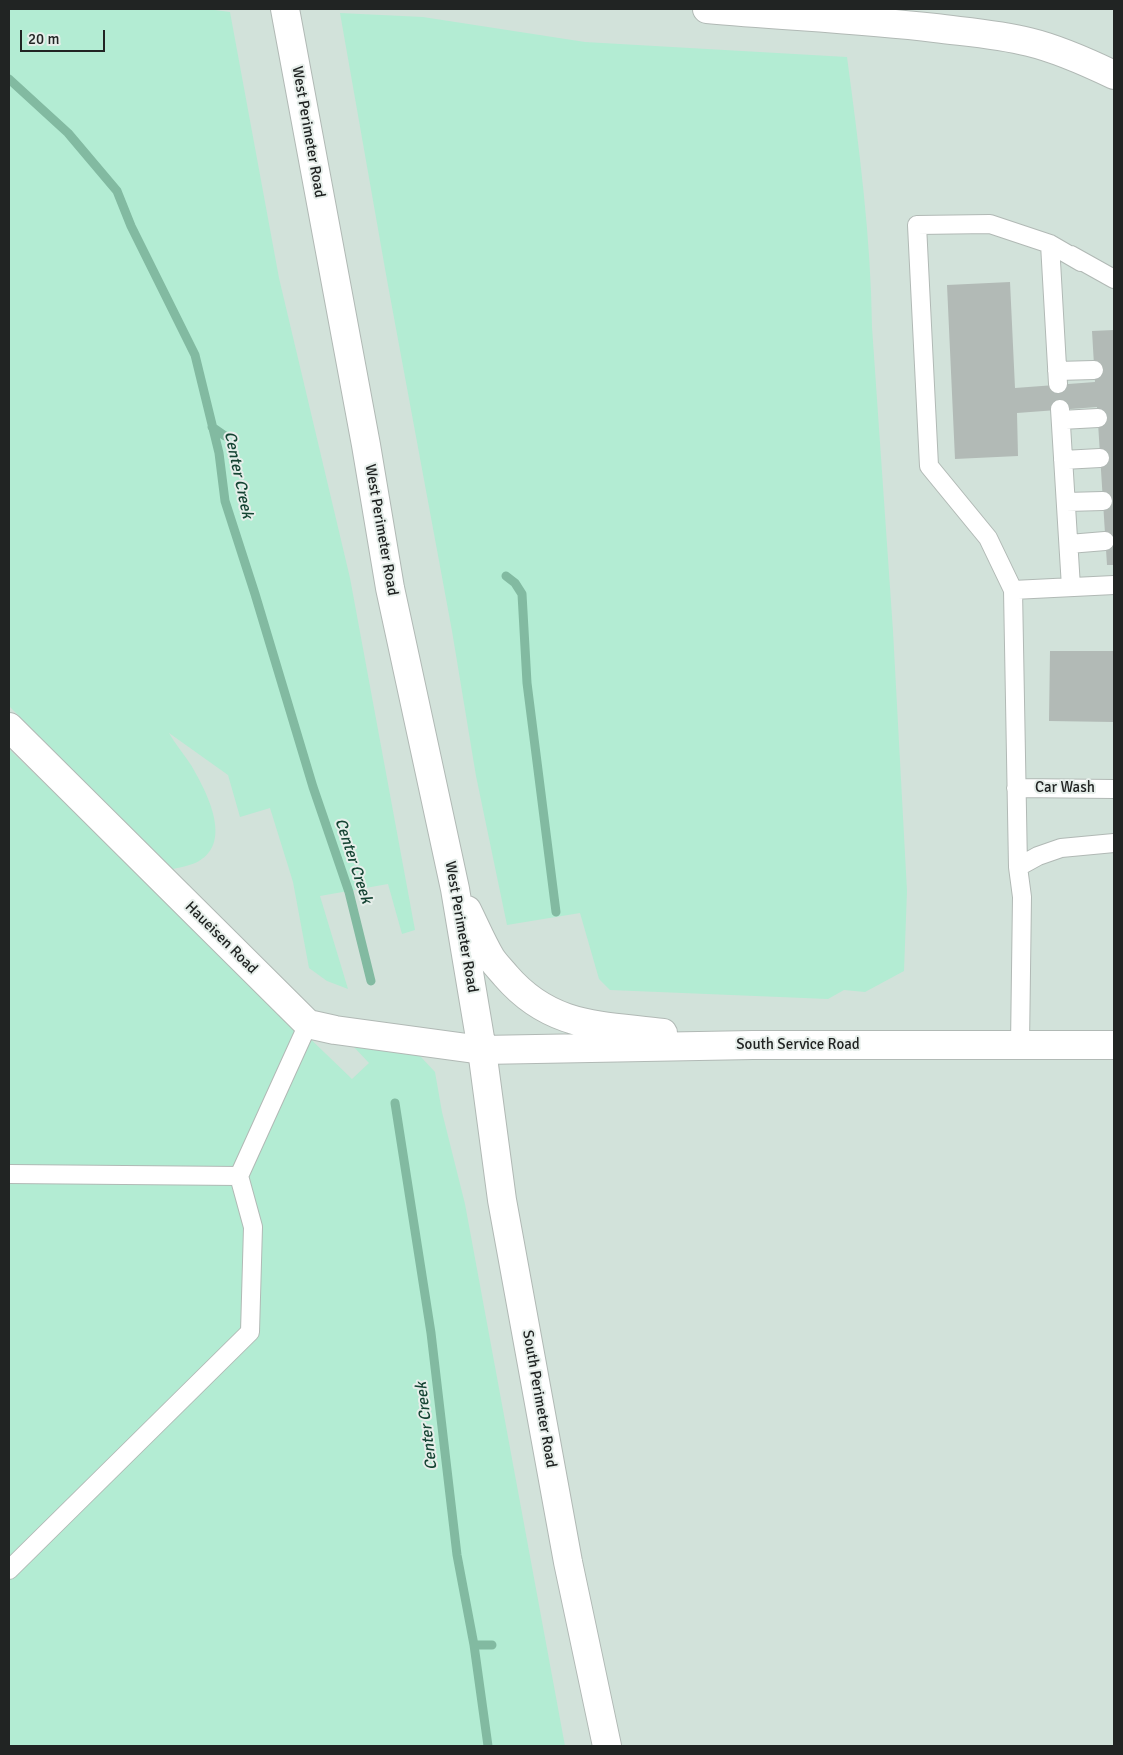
<!DOCTYPE html>
<style>
body{margin:0}
#map{position:relative;width:1123px;height:1755px;overflow:hidden;background:#e6eeea;font-family:Signika,sans-serif}
canvas{display:block}
.frame{position:absolute;inset:0;border:10px solid #212423;pointer-events:none}
.scale{position:absolute;left:20px;top:30px;width:85px;height:22px;box-sizing:border-box;border:2px solid #212423;border-top:0;padding-left:6px;font-size:15px;line-height:18px;white-space:nowrap;color:#212423;-webkit-text-stroke:4px #e6eeea;paint-order:stroke}
</style>
<div id="map">
<canvas width="1123" height="1755"></canvas>
<div class="frame"></div>
<div class="scale">20 m</div>
</div>
<script>
const ctx = document.querySelector('canvas').getContext('2d');
ctx.lineJoin = 'round';
function fillPath(path, color) { ctx.fillStyle = color; ctx.fill(path, 'evenodd'); }
function trace(path, color, width, dash) { ctx.strokeStyle = color; ctx.lineWidth = width; ctx.lineCap = dash ? 'butt' : 'round'; ctx.setLineDash(dash || []); ctx.stroke(path); }
function write(font, color, halo, rows, align = 'center') {
  ctx.font = font + ' Signika,sans-serif'; ctx.lineWidth = 4; ctx.setLineDash([]); ctx.textBaseline = 'middle'; ctx.strokeStyle = halo; ctx.fillStyle = color; for (const [text, x, y, turn = 0] of rows) {
    ctx.save(); ctx.translate(x, y); ctx.rotate((+turn || 0) * Math.PI / 180); ctx.textAlign = isNaN(turn) ? turn : align; if (halo) ctx.strokeText(text, 0, 0); ctx.fillText(text, 0, 0); ctx.restore();
  }
}
const built = new Path2D(`
 M137,9H1114V1746H9V169Z`);
const green = new Path2D(`
 M9,9H207L230,12L279,278L350,578L415,930L402,934L388,884L320,896L348,989L327,981L309,968L293,882L270,808L240,817L228,775L169,733C175,744 184,754 191,765C205,789 234,841 199,861C192,865 182,867 173,869L9,706Z
 M340,13L423,17L585,42L847,57C859,147 871,237 872,327L893,631L907,891L904,971L865,992L844,990L828,999L610,990L599,979L580,913L507,925L476,776L452,631L387,280Z
 M9,749L352,1079L369,1063L353,1046L395,1051L420,1056L435,1072L442,1112L465,1204L565,1746H9Z`);
const stream = new Path2D(`
 M9,79L68,133L117,191L131,226L195,355L219,453L225,501L255,594L313,787L349,892L371,981
 M212,427L225,436
 M506,576L515,583L522,594L527,683L556,912
 M395,1103L431,1333L457,1555L474,1645L488,1746
 M474,1645H492`);
const building = new Path2D(`
 M1010,282L1015,388L1095,382L1092,331L1114,330V565H1107L1097,407L1017,413L1018,456L955,459L947,285Z
 M1050,651H1114V722L1049,721Z`);
const service = new Path2D(`
 M1050,244L1058,384
 M1071,255L1114,279
 M1057,371L1094,370
 M1060,409L1071,587
 M1061,420L1098,418
 M1063,460L1100,458
 M1066,502L1103,501
 M1069,544L1105,541
 M1013,590L988,538L929,466L917,225L990,224L1050,244L1081,262
 M1016,788L1114,789
 M1018,867L1038,856L1061,848L1114,843
 M1020,1045L1022,897L1018,867L1013,590L1114,585
 M9,1174L239,1176L308,1024
 M9,1570L250,1332L253,1227L239,1176`);
const minor = new Path2D(`
 M9,727L308,1024L335,1030L482,1050`);
const tertiary = new Path2D(`
 M285,9L366,445L390,588L455,889L482,1050L502,1200L568,1562L607,1746
 M467,910C475,926 482,943 491,958C495,964 501,970 506,976C551,1028 600,1025 663,1033
 M482,1050L753,1045H1114`);
const motorway = new Path2D(`
 M707,9C783,16 859,19 935,28C966,32 998,34 1029,42C1058,49 1087,62 1114,75`);
const streetNames = [
 ["West Perimeter Road",308,132,80],
 ["West Perimeter Road",381,530,80],
 ["Car Wash",1065,788],
 ["West Perimeter Road",461,927,80],
 ["Haueisen Road",221,938,45],
 ["South Service Road",798,1045],
 ["South Perimeter Road",539,1399,80]
];
const waterNames = [
 ["Center Creek",238,475,78],
 ["Center Creek",353,861,72],
 ["Center Creek",427,1426,-97]
];
fillPath(built, '#d2e2da');
fillPath(green, '#b3ecd3');
trace(stream, '#82baa1', 9);
fillPath(building, '#b2bab6');
trace(service, '#b1b9b5', 20);
trace(minor, '#b1b9b5', 30);
trace(tertiary, '#b1b9b5', 30);
trace(motorway, '#b1b9b5', 30);
trace(service, '#fff', 18);
trace(minor, '#fff', 28);
trace(tertiary, '#fff', 28);
trace(motorway, '#fff', 28);
write('15px', '#212423', '#e6eeea', streetNames);
write('italic 16px', '#144332', '#e6eeea', waterNames);
</script>
